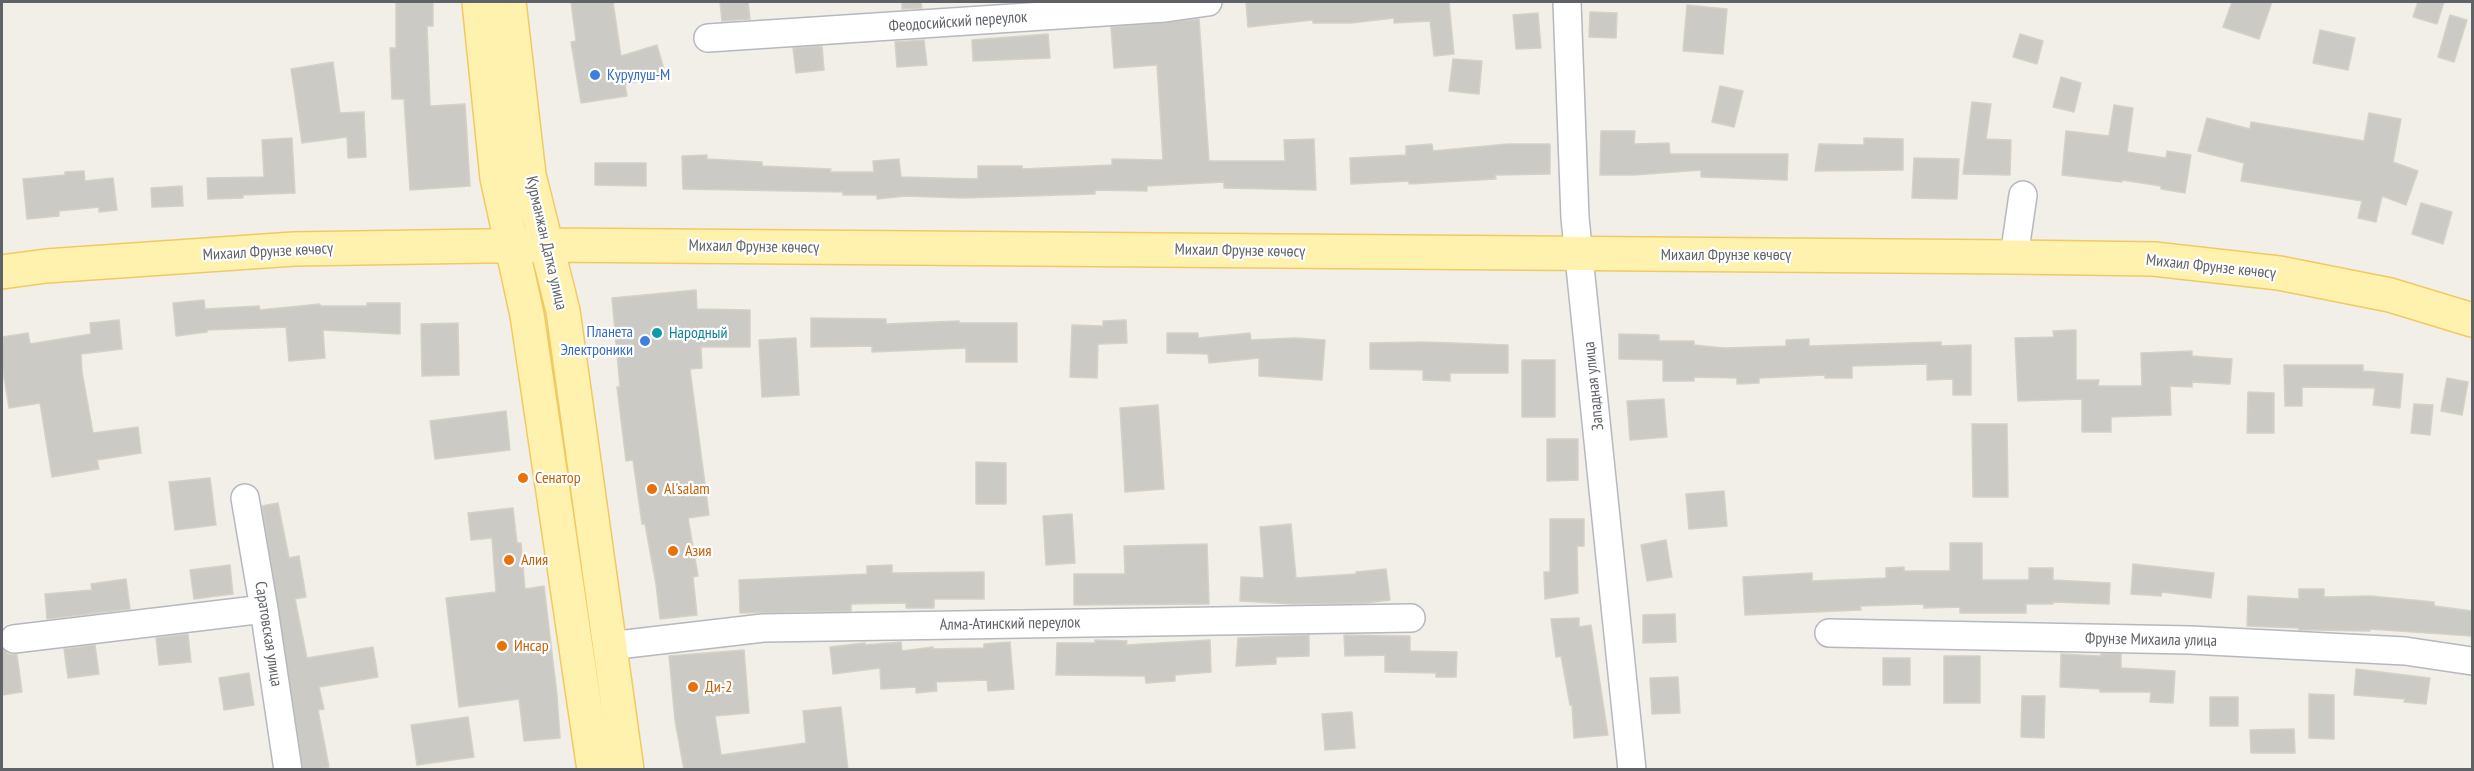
<!DOCTYPE html>
<meta charset="utf-8">
<style>
body{margin:0}
#map{position:relative;width:2474px;height:771px;overflow:hidden;background:#f1efe8;font-family:"PT Sans Narrow",sans-serif}
canvas{display:block}
.frame{position:absolute;inset:0;border:3px solid #5f6368;pointer-events:none}
</style>
<div id="map">
<canvas width="2474" height="771"></canvas>
<div class="frame"></div>
</div>
<script>
const ctx = document.querySelector('canvas').getContext('2d');
ctx.lineJoin = 'round';
function fillPath(path, color) { ctx.fillStyle = color; ctx.fill(path, 'evenodd'); }
function trace(path, color, width, dash) { ctx.strokeStyle = color; ctx.lineWidth = width; ctx.lineCap = dash ? 'butt' : 'round'; ctx.setLineDash(dash || []); ctx.stroke(path); }
function write(font, color, halo, rows, align = 'center') {
  ctx.font = font + ' "PT Sans Narrow",sans-serif'; ctx.lineWidth = 4.5; ctx.setLineDash([]); ctx.textBaseline = 'middle'; ctx.strokeStyle = halo; ctx.fillStyle = color; for (const [text, x, y, turn = 0] of rows) {
    ctx.save(); ctx.translate(x, y); ctx.rotate((+turn || 0) * Math.PI / 180); ctx.textAlign = isNaN(turn) ? turn : align; if (halo) ctx.strokeText(text, 0, 0); ctx.fillText(text, 0, 0); ctx.restore();
  }
}
const building = new Path2D(`
 M396,2H433V26H427L430,106L465,104L470,186L410,190L404,99H392L390,48H396Z
 M571,2H613L621,56L657,45L665,73L625,85L627,96L581,103L571,42L576,41Z
 M720,2H748L750,19L722,21Z
 M902,2H921L922,8L902,9Z
 M1256,2H1449L1454,54L1434,56L1430,21L1394,23V18L1351,23H1313V20L1248,27L1246,3Z
 M2232,2H2272L2259,39L2223,27Z
 M2418,2H2444L2437,24L2413,17Z
 M1687,5L1727,9L1723,54L1683,51Z
 M1590,12L1617,13L1616,38L1589,37Z
 M1538,13L1541,48L1516,49L1513,15Z
 M2450,15L2467,20L2454,62L2438,57Z
 M1199,19L1209,161H1285L1284,140L1314,139L1316,190L1224,188V182L1147,186V191L1095,190V194L962,198L906,196L877,199V195H843V192L683,189L682,156L707,155V159L762,162V166L831,169L830,172H874L873,161L899,159L901,177L978,179V166H1022V169L1112,165V159L1163,160L1157,65L1114,68L1111,27Z
 M2320,30L2355,38L2348,70L2313,63Z
 M1048,34L1050,58L973,61L972,40Z
 M2020,34L2043,41L2037,64L2013,57Z
 M924,40L927,65L897,67L895,42Z
 M822,46L824,70L796,73L793,48Z
 M1453,59L1482,61L1479,94L1449,91Z
 M333,62L340,113L364,112L366,157L348,158L347,137L302,143L291,69Z
 M2061,77L2081,83L2074,112L2053,107Z
 M1720,86L1743,91L1734,127L1712,122Z
 M1972,102L1991,104L1986,139L2011,140L2010,175L1963,174Z
 M2114,105L2133,108L2127,152L2166,158L2167,151L2191,155L2185,193L2161,189V186L2122,180V182L2062,175L2066,131L2109,136Z
 M2369,113L2401,119L2393,162L2418,171L2406,205L2382,196L2376,222L2358,218L2362,201L2241,181L2244,163L2198,151L2207,118L2250,129L2251,122L2364,141Z
 M1601,131H1635L1634,144L1669,143L1670,154H1788L1787,180L1701,177V170L1634,175H1600Z
 M292,138L295,193L243,195V198L208,199L207,178L264,177L262,140Z
 M1864,138L1903,139V170L1815,171L1819,144L1864,145Z
 M1432,144L1433,151L1508,144H1550V174L1495,175L1496,179L1409,184V181L1351,184L1350,158L1406,155V146Z
 M1914,158L1959,159L1957,199L1912,198Z
 M595,163H646V186L595,185Z
 M84,171L85,181L113,178L117,210L99,212V207L59,211V216L27,219L23,179L65,175V172Z
 M182,186L183,206L152,207L151,188Z
 M2421,203L2452,212L2443,244L2412,234Z
 M696,290L697,309L750,310V347H701L702,368L690,369L709,515L688,518L698,576L693,577L697,615L660,619L656,584L645,524H642L633,460L626,461L617,387H620L612,298Z
 M204,300L205,309L259,306L260,310L320,304V306H367V303H400V334L323,330L325,358L289,361L286,327L207,330V332L176,336L173,303Z
 M811,318L886,319V324L959,321V323H1017V362H966V348L872,352V346L811,347Z
 M119,320L122,349L81,354L82,372L93,433L138,427L141,453L97,460L99,469L52,477L40,403L9,408L2,365V337L28,333L30,344L91,334L90,323Z
 M1126,320L1127,343L1098,344L1097,378L1070,377L1072,325L1103,326V321Z
 M458,323L459,375L422,376L421,324Z
 M2076,330V380H2099L2098,386H2142L2141,353L2192,351V356L2232,359L2230,384L2192,382V387L2170,386L2171,415L2111,417V432H2082V399L2018,401L2015,338L2054,337L2053,331Z
 M1167,333H1198V338L1250,333L1251,340L1295,338L1325,340L1322,380L1259,376V358L1209,363L1208,354L1167,353Z
 M1619,334L1659,335V341H1694V345L1724,348L1786,346V340L1809,339V346L1941,342V346L1971,345V395H1953V379L1927,380V364L1852,366V378H1825V375L1759,378V383L1737,384V378L1694,377V381H1663V360L1619,359Z
 M796,338L799,395L762,397L759,340Z
 M1424,342L1508,345V373H1450V381L1423,380V370L1370,369V343Z
 M1522,360H1555V417H1522Z
 M2284,365H2363V371L2403,374L2400,408L2373,405L2375,388L2302,387V406H2285Z
 M2447,378L2468,382L2462,415L2441,411Z
 M2248,392L2274,393V433H2247Z
 M1664,399L1667,437L1630,440L1627,401Z
 M2414,404L2433,405L2430,435L2411,433Z
 M1158,405L1164,489L1125,492L1120,408Z
 M506,411L510,450L435,459L430,421Z
 M1972,424H2007L2008,497H1973Z
 M1547,439H1578V480L1547,481Z
 M976,462L1006,463V504H976Z
 M210,478L216,525L175,530L169,482Z
 M1724,491L1727,526L1689,529L1686,494Z
 M278,503L289,558L299,556L306,597L295,599L307,658L373,647L378,677L319,687L324,709L318,710L329,767L315,770H303L262,506Z
 M513,508L517,543H521L525,589L544,586L557,695L560,738L524,741L519,699L459,707L446,598L496,592L492,538L471,540L468,513Z
 M1072,514L1075,563L1046,565L1043,516Z
 M1550,519H1584V546H1577L1578,593L1545,599L1544,572H1550Z
 M1291,524L1296,578L1356,574V572L1386,569L1390,600L1365,603L1292,604L1240,601L1241,577L1264,578L1260,527Z
 M1666,540L1672,577L1647,581L1641,545Z
 M1950,543H1982V580H2029V568H2053V580L2110,583L2109,604L2053,602V604H2026V613H1960V607L1924,608V604L1860,606L1861,610L1745,615L1743,577L1812,573V581L1886,578V568L1904,567V571H1950Z
 M1207,544L1209,604L1074,605V574H1125L1124,546Z
 M2133,564L2214,573L2211,598L2162,592L2161,596L2131,594Z
 M230,565L233,594L194,599L190,570Z
 M892,565V573L984,572V599H934V608H906V603L851,604V611L740,613L739,580L867,574V566Z
 M126,579L130,609L47,619L45,594L92,590L91,584Z
 M2299,589H2324V597L2370,596L2434,602V606L2472,611V636L2370,629V631L2313,630H2299V628L2247,626L2248,596L2299,599Z
 M1675,614L1676,642L1643,643V615Z
 M1579,618V627L1591,625L1608,735L1574,738L1572,705H1570L1561,656L1556,657L1551,619Z
 M188,634L191,662L159,665L156,638Z
 M1309,635V656L1276,657V664L1236,666L1238,638Z
 M1344,635L1410,636V651L1457,652L1456,677H1436V673L1385,672V655L1345,656Z
 M1095,640L1127,641L1126,645L1210,640L1211,672L1175,675V681L1146,683L1145,676L1056,675L1057,643H1095Z
 M901,642L902,651L933,647V649L984,648V644L1010,642L1014,689L988,691L987,680L936,682L937,691L916,693V687L881,689L880,668L833,674L830,647L865,643V645Z
 M95,645L99,674L68,678L64,649Z
 M2,648L8,654L17,655L22,692L2,695Z
 M744,650L749,713L715,716L721,755L806,743L803,711L841,707L848,770H684L675,720L669,656Z
 M2061,654L2101,656V654H2121V668L2175,671L2173,703L2150,702L2151,692H2100V689L2060,687Z
 M1944,656H1980V703H1944Z
 M1883,658H1910V685H1883Z
 M2356,669L2430,678L2426,704L2404,702L2405,699L2354,695Z
 M249,673L254,705L224,710L219,678Z
 M1678,677L1680,713L1652,714L1650,678Z
 M2309,694L2334,695V739L2309,738Z
 M2022,696H2045L2044,738L2021,737Z
 M2210,697H2238V726H2210Z
 M1352,712L1355,748L1325,750L1322,714Z
 M468,717L474,757L417,765L411,725Z
 M2294,729L2295,753H2251L2250,730Z`);
const minor = new Path2D(`
 M1567,2L1575,218L1632,770
 M708,38L1165,8L1208,2
 M2014,257L2023,195
 M245,498L264,609L288,770
 M1829,633L2190,640L2405,651L2472,661
 M14,639L264,609
 M609,646L763,628L1411,618`);
const major = new Path2D(`
 M479,2L497,178L527,315L594,770
 M509,2L529,175L563,311L627,770
 M2,272L46,266L294,249L547,245L2014,257L2154,259L2279,273L2390,295L2472,320`);
const markers = [
 [595,75,6,"#3f7fe0"],
 [657,333,6,"#0f9aa8"],
 [645,341,6,"#3f7fe0"],
 [523,478,6,"#e8710a"],
 [652,489,6,"#e8710a"],
 [673,551,6,"#e8710a"],
 [509,560,6,"#e8710a"],
 [502,646,6,"#e8710a"],
 [693,687,6,"#e8710a"]
];
const streetNames = [
 ["Феодосийский переулок",958,22,-4],
 ["Курманжан Датка улица",546,243,77],
 ["Михаил Фрунзе көчөсү",754,247,1],
 ["Михаил Фрунзе көчөсү",1240,251,1],
 ["Михаил Фрунзе көчөсү",268,252,-3],
 ["Михаил Фрунзе көчөсү",1726,255],
 ["Михаил Фрунзе көчөсү",2211,267,6],
 ["Западная улица",1594,386,-96],
 ["Алма-Атинский переулок",1010,624,-1],
 ["Саратовская улица",268,634,81],
 ["Фрунзе Михаила улица",2151,640,1]
];
const shopNames = [
 ["Курулуш-М",607,75],
 ["Планета",633,332,"right"],
 ["Электроники",633,350,"right"]
];
const cultureNames = [
 ["Народный",669,333]
];
const foodNames = [
 ["Сенатор",535,478],
 ["Al'salam",664,489],
 ["Азия",685,551],
 ["Алия",521,560],
 ["Инсар",514,646],
 ["Ди-2",705,687]
];
fillPath(building, '#cccac5');
trace(building, '#d6d1c6', 1.5);
trace(minor, '#b5b8bc', 30);
trace(major, '#f2c960', 36);
trace(minor, '#fff', 27);
trace(major, '#fff2af', 33);
for (const [x, y, r, color] of markers) { const dot = new Path2D(); dot.arc(x, y, r, 0, 2 * Math.PI); ctx.fillStyle = color; ctx.fill(dot); trace(dot, '#fff', 2); }
write('16px', '#5f6368', '#fff', streetNames);
write('16px', '#366cbe', '#fff', shopNames, 'left');
write('16px', '#0d838f', '#fff', cultureNames, 'left');
write('16px', '#c56008', '#fff', foodNames, 'left');
</script>
